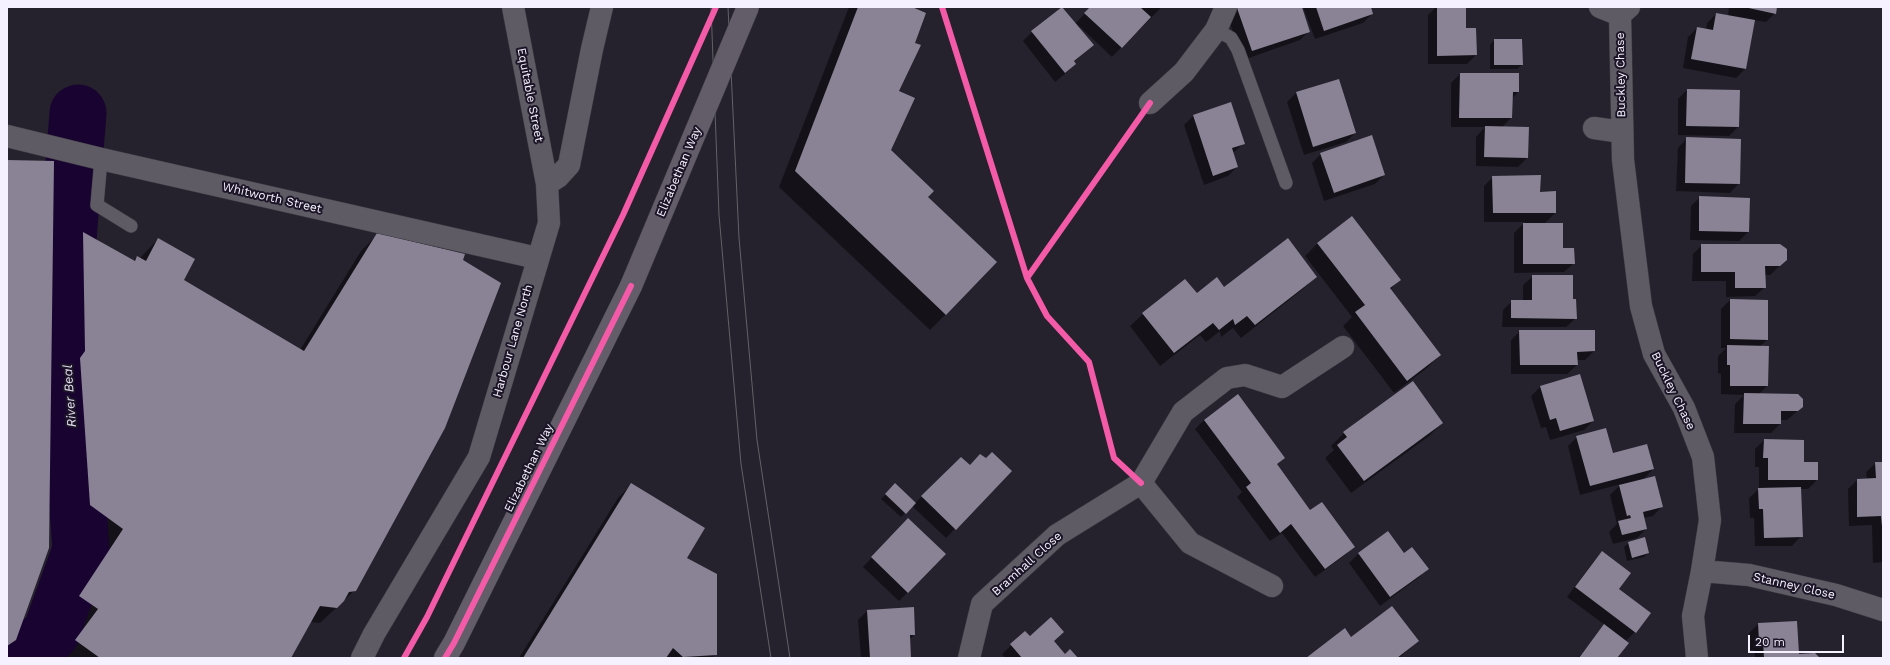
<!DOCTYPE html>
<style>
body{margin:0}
#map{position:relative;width:1890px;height:665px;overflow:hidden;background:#26222d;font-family:"Work Sans",sans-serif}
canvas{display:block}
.frame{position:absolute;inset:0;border:8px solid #f5f1fe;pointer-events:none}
.scale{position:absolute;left:1748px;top:635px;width:96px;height:18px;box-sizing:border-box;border:2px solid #f5f1fe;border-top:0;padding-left:5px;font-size:12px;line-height:14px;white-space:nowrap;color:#f5f1fe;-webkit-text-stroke:3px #1c1527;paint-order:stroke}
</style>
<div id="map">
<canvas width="1890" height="665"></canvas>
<div class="frame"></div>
<div class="scale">20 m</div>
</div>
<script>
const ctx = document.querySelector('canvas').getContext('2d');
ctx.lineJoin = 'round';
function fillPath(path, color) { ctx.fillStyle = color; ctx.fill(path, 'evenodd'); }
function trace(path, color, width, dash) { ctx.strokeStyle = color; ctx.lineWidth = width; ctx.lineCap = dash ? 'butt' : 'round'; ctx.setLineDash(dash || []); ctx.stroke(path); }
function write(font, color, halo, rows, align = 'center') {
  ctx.font = font + ' "Work Sans",sans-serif'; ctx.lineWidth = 4; ctx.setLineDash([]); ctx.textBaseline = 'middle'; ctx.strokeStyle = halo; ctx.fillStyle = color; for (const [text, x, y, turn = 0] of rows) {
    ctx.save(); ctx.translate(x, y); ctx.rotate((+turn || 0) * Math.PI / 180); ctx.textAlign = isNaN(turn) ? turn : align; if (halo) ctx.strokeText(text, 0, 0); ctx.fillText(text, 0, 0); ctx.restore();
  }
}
const shadow = new Path2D(`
 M849,7H909L890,150L927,197L946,314L930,330L779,187Z
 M1091,7H1162L1112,57L1077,24L1092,45L1074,62L1075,64L1066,73L1055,82L1023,41L1032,32L1075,24Z
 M1241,7H1301L1309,31L1300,40L1243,60L1228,18L1237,8Z
 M1303,7H1370L1372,14L1363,23L1315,39Z
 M1436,7H1465V29L1476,55L1467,64H1428V15Z
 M1729,7H1776L1775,13L1766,22L1754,20L1745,69L1736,78L1683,68L1688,37L1697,28L1706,30L1707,23L1716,14L1728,16Z
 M1494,40L1522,65L1517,69H1490V45Z
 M1460,74L1518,92L1512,99L1511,118L1501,128L1527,158L1518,167L1476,166V137L1485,127H1451V83Z
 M1687,90L1738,127L1729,136L1678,135V99Z
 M1296,93L1355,133L1346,142L1304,155L1287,102Z
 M1231,104L1244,143L1233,153L1237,167L1228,176L1204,185L1184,125L1193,116Z
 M1687,138L1739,183L1730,193L1676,191L1678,148Z
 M1321,154L1384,175L1375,184L1324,201L1312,163Z
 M1493,177L1539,193L1555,213L1544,224L1574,263L1564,272L1514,273V233L1525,222H1484V186Z
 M1700,197L1749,199L1748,232L1739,241L1690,240L1691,206Z
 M83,233L133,261L137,257L140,258L158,239L183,281L300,350L361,251L377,235L355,590L320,623L310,622L290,658H62L60,656L82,625L64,612L108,545L74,521L64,375L70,368L67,249Z
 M1318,243L1399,280L1390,290L1440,355L1427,368L1394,393L1343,326L1352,317L1305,256Z
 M1702,245L1786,260L1770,275H1765V287L1755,296L1726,297V281H1692L1693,254Z
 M1316,276L1303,289L1241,338L1233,328L1221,337L1220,331L1206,342L1200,335L1160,366L1130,326L1143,314L1196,295L1224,288Z
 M1533,276L1572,300L1576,318L1566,327H1502L1503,310L1512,301H1523V285Z
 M1730,300L1767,340L1759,347L1767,386L1758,395L1802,407L1787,420H1780V424L1771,433H1734L1735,404L1744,395L1721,394V374L1718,373V356L1726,348H1721V309Z
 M1520,331L1594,351L1585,360H1577V365L1567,374H1511V340Z
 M1540,387L1593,421L1584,430L1550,440L1546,427L1541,428L1531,396Z
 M1238,395L1284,458L1276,465L1310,511L1354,547L1344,556L1315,577L1282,533L1270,541L1237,497L1242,492L1195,429L1204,420Z
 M1442,423L1429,436L1351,493L1325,458L1334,450L1331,446L1344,433Z
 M1577,437L1612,454L1653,469L1642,481L1662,506L1653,516L1643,518L1646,529L1637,538L1613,544L1609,532L1617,524L1610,495L1621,484L1580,495L1568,446Z
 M1764,440L1803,463L1817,480L1808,489H1800L1801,536L1792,546H1755L1754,518H1750L1749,498L1759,489V467H1755V449Z
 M961,458L969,466L986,460L1011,471L946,538L912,506L901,517L881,499L895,485L915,503Z
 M1876,463H1883V562L1873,563L1872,525L1849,526L1848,489L1857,480L1867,479L1866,472Z
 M631,485L685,558L716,654L712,658H519L618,498Z
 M899,528L908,592L899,601L863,567Z
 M1388,532L1404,555L1427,569L1418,578L1380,606L1349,563L1358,554Z
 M1629,543L1648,553L1644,557L1627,561L1624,547Z
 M1602,552L1635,632L1625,642L1616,658H1578L1605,625L1567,597L1593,562Z
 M867,611L914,635L909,640L910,658H861L858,620Z
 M1758,624L1798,655L1819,658H1755L1754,650H1750L1749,633Z
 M1025,632L1030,637L1053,642L1065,655L1076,658H1005L1002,654Z
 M1351,638L1418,641L1399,658H1307Z`);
const river = new Path2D(`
 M19,658L36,647L51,633L81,550L63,303L78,113`);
const building = new Path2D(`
 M858,7H912L926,13L915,43L921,45L899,91L915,98L891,150L934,191L928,197L997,262L946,315L795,171Z
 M1062,7L1094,45L1074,61L1076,64L1065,73L1031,31Z
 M1090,7H1140L1151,17L1122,48L1084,13Z
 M1302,7L1310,32L1252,51L1237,8Z
 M1316,7H1371L1373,14L1324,31Z
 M1437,7H1466V28H1476L1477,55L1437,56Z
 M1744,7H1777L1776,14Z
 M1716,13L1755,20L1746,69L1691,59L1697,27L1713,30Z
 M1494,39H1522L1523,65H1494Z
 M1460,73H1519V92H1513L1512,118H1459Z
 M1339,79L1356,133L1313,147L1296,92Z
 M1687,89L1740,90L1739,127L1686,126Z
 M1231,102L1245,144L1232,148L1238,167L1213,176L1193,115Z
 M1485,126L1529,127L1528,158L1484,157Z
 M1372,135L1385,175L1334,193L1320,153Z
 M1686,137L1741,139L1740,184L1685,183Z
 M7,160L54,161L49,548L16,640L7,646Z
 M1541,175L1540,192L1556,191V213H1493L1492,176Z
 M1699,196L1750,198L1749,232L1699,231Z
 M1352,216L1401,280L1390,288L1441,355L1407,381L1355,312L1365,305L1317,243Z
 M1523,223H1563V248H1574L1575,264H1523Z
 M83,232L135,261L137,256L146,261L158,238L195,259L184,280L304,351L377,233L465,254L463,260L501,283L445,428L356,591L349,592L344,601L337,608L320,606L291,658H100L75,640L98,609L79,596L123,529L90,505L80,358L85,351Z
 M1288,238L1317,277L1255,325L1247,316L1235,325L1233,319L1219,330L1213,323L1174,353L1142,313L1185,279L1197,293L1217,277L1224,287Z
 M1701,244H1780L1787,249V260L1780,266H1765L1766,288H1735V272H1701Z
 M1532,275H1573V299H1576L1577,319L1511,318V300H1532Z
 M1730,299L1768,300V340L1730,339Z
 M1519,330H1595V351L1577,352L1578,365H1520Z
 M1727,345L1769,346L1768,386H1730V365H1727Z
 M1580,374L1594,421L1560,431L1556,418L1550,420L1540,386Z
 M1413,381L1443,423L1364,481L1337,445L1347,437L1343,432Z
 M1744,393L1798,394L1803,399V407L1798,411H1781V424H1743Z
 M1238,394L1285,458L1277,464L1310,510L1322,502L1355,547L1325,569L1291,524L1280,533L1246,487L1251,483L1204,420Z
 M1606,428L1613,453L1647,444L1654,469L1590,486L1576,436Z
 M1764,439L1804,440V462H1818V480H1768V458H1763Z
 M992,452L1012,471L956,530L921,496L961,457L970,465L980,454L986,458Z
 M1875,462H1883V537L1881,516L1857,517V479L1876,478Z
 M1655,476L1663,507L1643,512L1647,529L1622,535L1618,521L1631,518L1630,515L1627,516L1619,485Z
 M631,483L705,528L687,558L717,574V655L683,657L673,648L666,658H523Z
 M895,483L916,503L906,514L885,494Z
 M1801,487L1803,537L1764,538L1763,509H1759L1758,488Z
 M908,518L946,554L908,593L871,557Z
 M1388,531L1404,553L1412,547L1429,569L1390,597L1358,553Z
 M1645,537L1649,553L1632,558L1628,542Z
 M1602,551L1631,573L1619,589L1651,613L1636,633L1575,587Z
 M1392,606L1419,641L1397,658H1306L1345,628L1351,637Z
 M914,607L915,635H910L911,658H870L867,610Z
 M1051,617L1064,632L1054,641L1065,654L1070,649L1078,658H1022L1010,644L1025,631L1030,636Z
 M1797,621L1799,654L1815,653L1820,658H1764L1763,641H1759L1758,623Z
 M1604,624L1629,643L1617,658H1579Z`);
const service = new Path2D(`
 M1216,30L1231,38L1238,50L1286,183
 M101,159L97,205L131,226`);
const minor = new Path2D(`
 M513,7L547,184
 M1600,7L1620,15
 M1629,7L1620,15L1623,160L1641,306L1654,354L1684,408L1703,457L1710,520L1702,571L1693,616L1697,658
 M1150,103L1184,72L1216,30L1226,7
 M1594,128L1622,132
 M7,136L101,159L537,258
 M1141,483L1190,543L1272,586
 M1702,571L1749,575L1836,595L1883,610
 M362,658L374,634L479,457L549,223L547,184L558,177L569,165L592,49L602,7
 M969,658L982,604L1057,535L1141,483L1183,412L1227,378L1245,375L1282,387L1343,347`);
const primary = new Path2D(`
 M445,658L454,643L631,286`);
const tram = new Path2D(`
 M711,7L719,215L741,464L771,658
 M728,7L739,238L757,440L790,658`);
const primaryBridge = new Path2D(`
 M631,286L748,7`);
const cycleway = new Path2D(`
 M942,7L1027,278
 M1141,483L1114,458L1089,362L1047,316L1027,278L1150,103
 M404,658L427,617L623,215L716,7
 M445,658L454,643L631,286`);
const streetNames = [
 ["Buckley Chase",1621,75,-91],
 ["Equitable Street",530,95,79],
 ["Elizabethan Way",679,172,-67],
 ["Whitworth Street",272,198,13],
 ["Harbour Lane North",513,341,-74],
 ["Buckley Chase",1673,391,64],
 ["Elizabethan Way",529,468,-64],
 ["Bramhall Close",1027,564,-42],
 ["Stanney Close",1794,586,13]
];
const waterNames = [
 ["River Beal",70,396,-94]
];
fillPath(shadow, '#0007');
trace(river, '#190330', 57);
fillPath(building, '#8a8395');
trace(service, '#413d47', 14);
trace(minor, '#413d47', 23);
trace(primary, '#413d47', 23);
trace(service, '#5e5b64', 13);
trace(minor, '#5e5b64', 22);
trace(primary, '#625d68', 22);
trace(tram, '#646169', 1);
trace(primaryBridge, '#413d47', 23, []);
trace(primaryBridge, '#625d68', 22);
trace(cycleway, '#f35aa7', 6);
write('12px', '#f5f1fe', '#1c1527', streetNames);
write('italic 13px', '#e2dbef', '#1c1527', waterNames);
</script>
